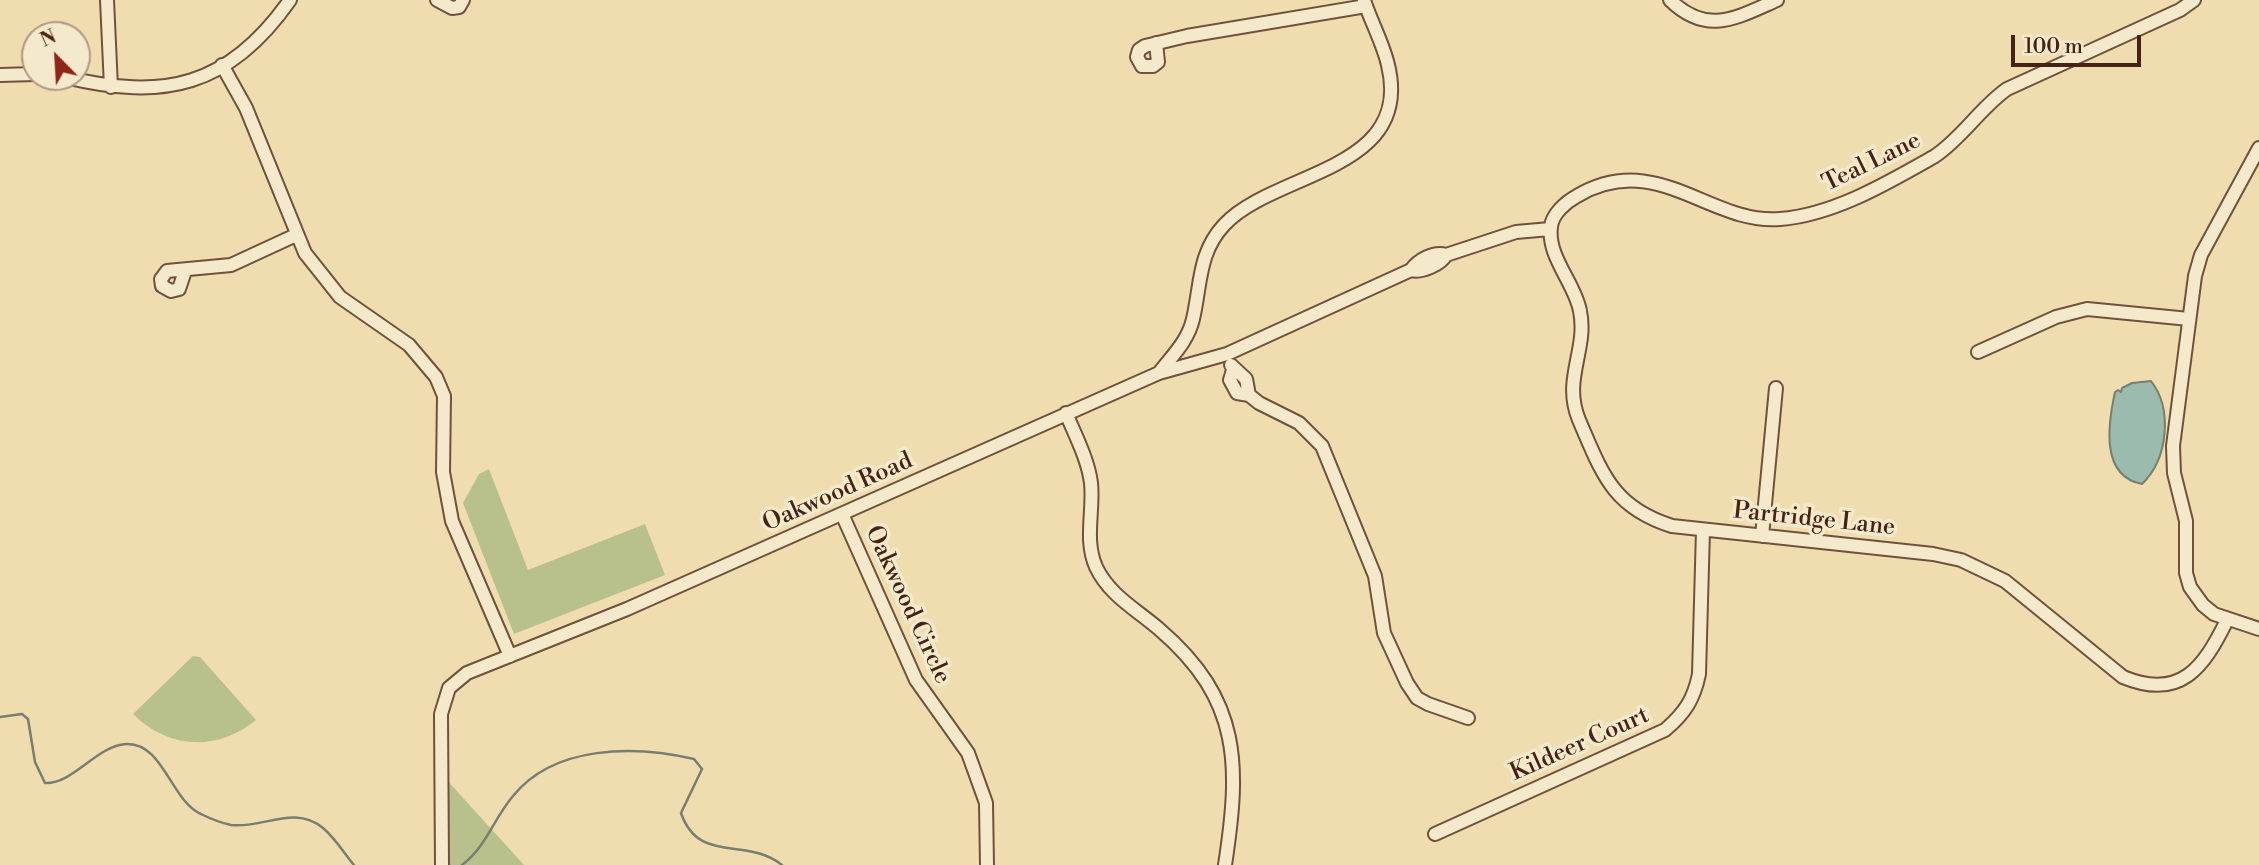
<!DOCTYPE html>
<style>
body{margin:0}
#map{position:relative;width:2259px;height:865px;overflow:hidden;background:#f0ddaf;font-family:"Libre Bodoni",serif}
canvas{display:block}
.north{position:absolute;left:21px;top:21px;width:70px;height:70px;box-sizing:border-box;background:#f5e9cb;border:2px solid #af9982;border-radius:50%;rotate:336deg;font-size:19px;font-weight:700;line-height:28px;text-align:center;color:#452215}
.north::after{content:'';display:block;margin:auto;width:24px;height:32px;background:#8f2418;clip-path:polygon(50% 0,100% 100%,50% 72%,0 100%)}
.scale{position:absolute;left:2011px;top:35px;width:130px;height:32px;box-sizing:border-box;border:4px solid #452215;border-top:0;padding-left:9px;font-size:21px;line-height:24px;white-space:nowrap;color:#452215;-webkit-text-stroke:5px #f5e9cb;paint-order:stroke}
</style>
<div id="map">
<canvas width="2259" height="865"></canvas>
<div class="north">N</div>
<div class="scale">100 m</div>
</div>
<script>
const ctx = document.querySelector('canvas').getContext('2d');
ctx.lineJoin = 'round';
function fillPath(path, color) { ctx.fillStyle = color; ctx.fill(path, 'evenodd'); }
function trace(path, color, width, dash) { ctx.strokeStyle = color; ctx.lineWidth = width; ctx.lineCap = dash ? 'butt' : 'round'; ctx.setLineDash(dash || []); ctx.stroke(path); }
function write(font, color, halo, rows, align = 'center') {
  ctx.font = font + ' "Libre Bodoni",serif'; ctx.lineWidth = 7; ctx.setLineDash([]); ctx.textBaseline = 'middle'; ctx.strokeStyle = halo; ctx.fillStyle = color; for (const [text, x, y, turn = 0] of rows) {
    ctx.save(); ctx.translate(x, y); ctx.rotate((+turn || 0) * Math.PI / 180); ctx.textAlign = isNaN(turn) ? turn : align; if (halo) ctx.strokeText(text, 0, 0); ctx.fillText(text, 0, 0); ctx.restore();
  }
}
const green = new Path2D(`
 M489,469L528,570L645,524L665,575L514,634L463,503L479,474Z
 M193,656L200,657L256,720C217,752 168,749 133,714Z
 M445,778L524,865H449Z`);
const water = new Path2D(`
 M2151,381C2173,409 2168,459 2142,484C2100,476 2108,424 2115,392L2118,390L2121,392L2122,388L2132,383Z`);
const stream = new Path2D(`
 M0,717L22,714L28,719L35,762L45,783C74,784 96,746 126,744C163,742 171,801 201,814C209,818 222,823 231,825C263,829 294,804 323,828C335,838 344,853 354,865
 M462,865C486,847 494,818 513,796C554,745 635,745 694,759L702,769L681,813C699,865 746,836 782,865`);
const minor = new Path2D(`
 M107,0L111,87
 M437,0L452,8L459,7L463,0
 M1670,0C1707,36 1736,18 1777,0
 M2194,0L2180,10L2007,89C1980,108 1963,137 1935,156C1889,182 1834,215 1780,219C1710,225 1657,149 1577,196C1566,202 1552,214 1551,227C1547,257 1575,283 1580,311C1588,350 1562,379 1579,420C1602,473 1612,507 1672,526L1933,554L1961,560L2005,581L2123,677C2181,701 2204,667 2227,620
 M1156,43L1158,62L1153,66H1142L1137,57L1139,50L1145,46L1187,36L1366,6
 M222,65L246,108L305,253L340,297L409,345L436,377L444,396L443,472L452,521L510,656
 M0,75L35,74
 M65,77C164,101 229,87 290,0
 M2259,148L2201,255L2195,276L2173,446L2174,473L2186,521V573L2190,587L2203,605L2214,614L2259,629
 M1411,270C1422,273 1441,264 1446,255
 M185,271L179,289L171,291L162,286L161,279L167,271L231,265L296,235
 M1978,352L2056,317L2087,309L2189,319
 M1231,365L1246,379L1249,395
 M1233,370L1230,380L1237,393L1249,395L1259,403L1299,423L1322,446L1375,576L1384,633L1407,683L1417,698L1428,704L1468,718
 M1159,373C1172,356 1188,341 1193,319C1201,285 1198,253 1224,225C1274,171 1414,172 1388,65C1383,43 1371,22 1364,0
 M1066,413C1075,435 1088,459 1091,483C1094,511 1084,540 1096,567C1109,595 1137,610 1159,629C1242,700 1240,766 1225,865
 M842,514L916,680L968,753L986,803L987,865
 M1762,536L1776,388
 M1435,834L1665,730C1685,713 1694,699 1699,674L1703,530
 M442,865L441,714L449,688L467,673L627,609L1159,373L1227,354L1411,270C1418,260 1434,251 1446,255L1516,232L1550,229`);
const streetNames = [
 ["Teal Lane",1872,163,-26],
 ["Oakwood Road",838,493,-24],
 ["Partridge Lane",1814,520,6],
 ["Oakwood Circle",907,605,65],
 ["Kildeer Court",1580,745,-24]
];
fillPath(green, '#b8c18c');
fillPath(water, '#9abbad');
trace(water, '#787e70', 2);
trace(stream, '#787e70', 2.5);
trace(minor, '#70513c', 16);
trace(minor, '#f5e9cb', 12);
write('24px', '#452215', '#f5e9cb', streetNames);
</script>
